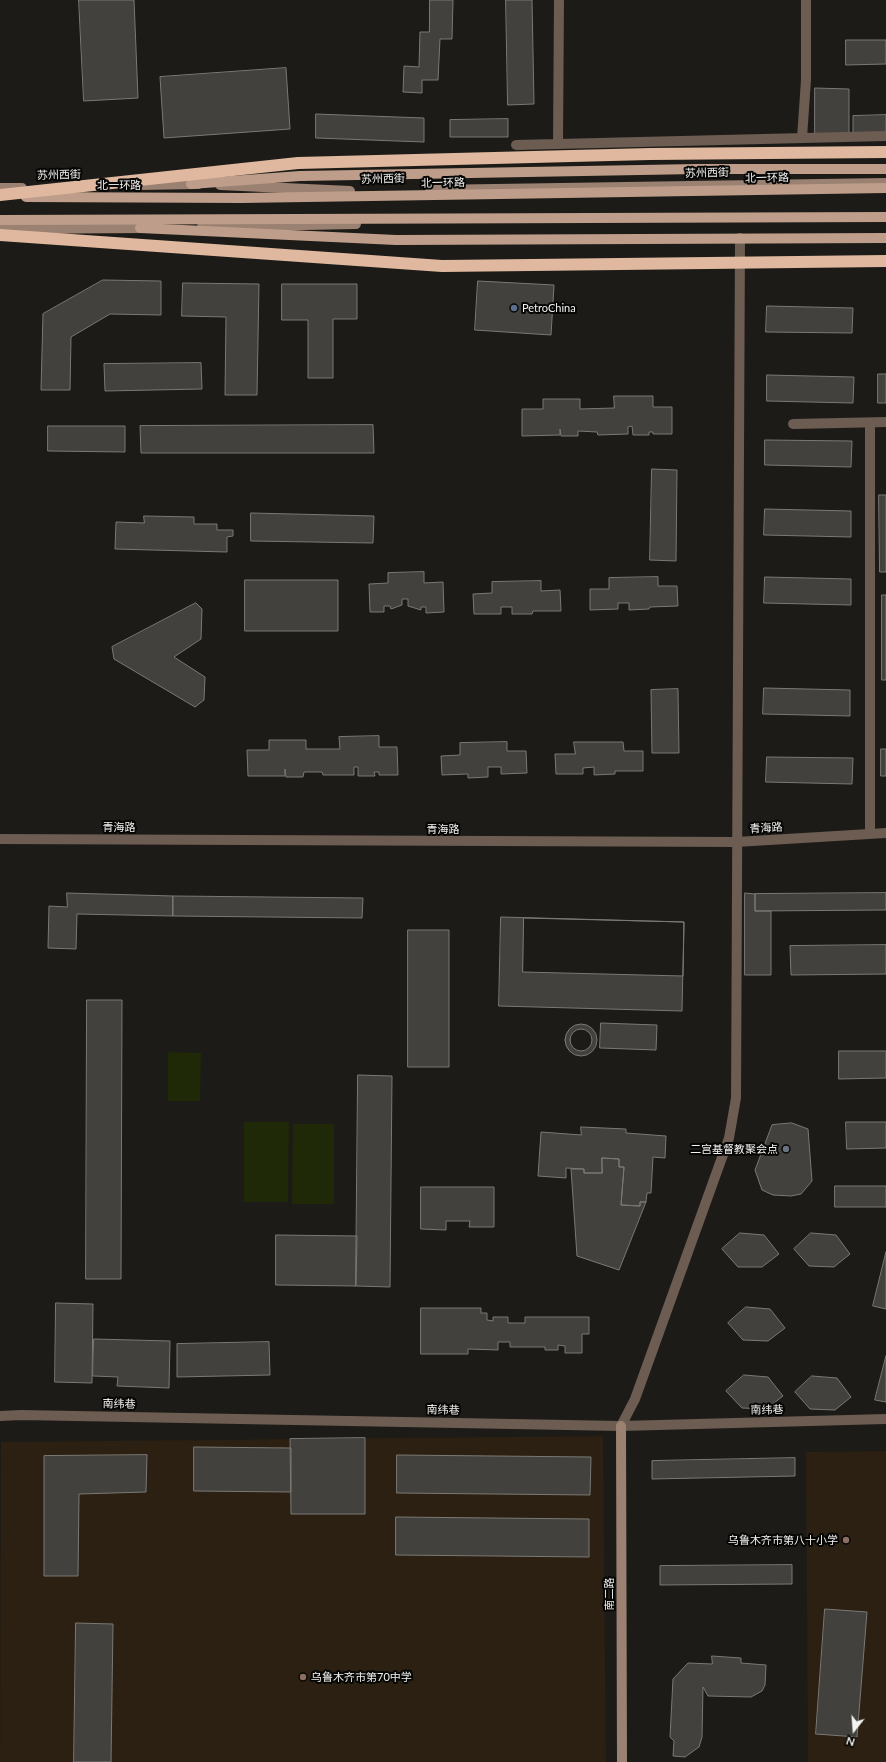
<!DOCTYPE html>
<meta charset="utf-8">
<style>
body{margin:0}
#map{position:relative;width:886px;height:1762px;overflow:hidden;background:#1c1b17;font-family:Lato,sans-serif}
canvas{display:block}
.north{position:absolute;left:834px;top:1710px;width:40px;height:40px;-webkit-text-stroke:3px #060605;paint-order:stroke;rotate:197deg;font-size:11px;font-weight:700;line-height:16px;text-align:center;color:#f4f3f1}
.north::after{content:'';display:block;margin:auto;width:14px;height:18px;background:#f4f3f1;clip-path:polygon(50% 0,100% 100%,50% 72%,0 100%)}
</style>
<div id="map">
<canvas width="886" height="1762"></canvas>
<div class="north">N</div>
</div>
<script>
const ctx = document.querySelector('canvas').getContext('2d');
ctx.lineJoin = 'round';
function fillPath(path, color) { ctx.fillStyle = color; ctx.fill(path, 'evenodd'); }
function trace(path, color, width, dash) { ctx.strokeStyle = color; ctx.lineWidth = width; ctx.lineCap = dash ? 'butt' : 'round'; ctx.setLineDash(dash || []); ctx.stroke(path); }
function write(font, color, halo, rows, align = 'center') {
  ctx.font = font + ' Lato,"Noto Sans SC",sans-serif'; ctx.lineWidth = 4; ctx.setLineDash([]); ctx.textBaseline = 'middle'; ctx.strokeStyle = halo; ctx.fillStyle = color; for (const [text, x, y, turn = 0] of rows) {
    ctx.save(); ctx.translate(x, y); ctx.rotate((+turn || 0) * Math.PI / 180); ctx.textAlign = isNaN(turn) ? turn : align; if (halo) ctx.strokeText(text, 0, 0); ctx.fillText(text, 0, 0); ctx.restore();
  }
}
const education = new Path2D(`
 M603,1436L606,1762H0L1,1442Z
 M886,1451V1762H808L806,1452Z`);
const green = new Path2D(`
 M168,1052L201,1053L200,1101H168Z
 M244,1122H289L288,1202H244Z
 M293,1124H334V1204H292Z`);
const building = new Path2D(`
 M79,0H134L138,98L84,101Z
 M430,0H453L452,39H440L438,80H422V93L403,92L404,66L419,67L420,32H429Z
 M506,0H532L534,104L508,105Z
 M846,40H886V64L846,65Z
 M286,68L290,129L164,138L160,77Z
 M815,88L849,89V134H815Z
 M316,114L424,118V142L316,138Z
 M886,115V138L853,139V116Z
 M508,119V137H450V120Z
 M103,280L161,281V315L110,314L71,337L70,390H41L43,314Z
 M478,281L554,285L551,335L475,330Z
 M183,283L259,284L257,395H225L226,317L182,316Z
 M282,284H357V319H333V378H308V320H282Z
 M767,306L853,308L852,333L766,332Z
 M201,363L202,389L105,391L104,364Z
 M878,374H886V403H878Z
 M767,375L854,377L853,403L767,401Z
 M614,396H653V407H672V434H653V432H649V435H633L632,426L628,427V434L598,435L597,432L578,431V436H561L560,429V435L522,436V409H543V399H580V409L614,408Z
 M373,425L374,453H141L140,426Z
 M48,426H125V452L48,451Z
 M765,440L852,441L851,467L765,465Z
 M652,469L677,470L676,561L650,560Z
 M879,495H886V572H880Z
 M765,509L851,511V537L764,535Z
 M251,513L374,516L373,543L251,541Z
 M144,516L194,517V524H217V530H233V536L227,537V552L115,549L116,522L144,523Z
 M424,572V583L443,582L444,612L426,613V607H421V610L408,606V599H402V605L391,609L390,606H384V612H370L369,584L388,583V573Z
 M658,577V586H677L678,606L650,607L649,609L629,610V603H618V609L590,610V589H609V578Z
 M765,577L851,579V605L764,603Z
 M245,580H338V631H245Z
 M541,581V591L560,590L561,611H533L532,614H512V607H501V614H474L473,594L492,593V582Z
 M882,595H886V680H882Z
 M196,603L202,609L201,639L174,657L205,677L204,700L195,707L114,659L112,647Z
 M764,688L850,690V716L763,714Z
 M678,689L679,753H652L651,690Z
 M379,736V747H397L398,775H379V772H374L375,776H358V767H354V775H323L322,772H304L303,777H286L285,769V776H248L247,750H269V740H306V749H340L339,737Z
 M507,742V751H526L527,773L501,774V767H488V777L468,778V774L442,775L441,756L460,755V743Z
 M574,742H623L624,751H643V771H615V774L594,775V767L583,768V774H556L555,754H575Z
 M881,749H886V776H881Z
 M767,757L853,758L852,784L766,782Z
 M67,893L173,896V916L77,914L76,949L48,948L49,906L67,907Z
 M745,893L755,894V911H771V975H745Z
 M886,893V910L755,911V894Z
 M173,896L363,898L362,918L173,916Z
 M501,917L684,922L682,1011L499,1006Z
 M524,918L684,922L683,976L523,972Z
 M408,930H449V1067H408Z
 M886,945V974L791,975L790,946Z
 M87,1000H122L121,1279H86Z
 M601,1023L657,1025L656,1050L600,1048Z
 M565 1040a16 16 0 1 1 32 0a16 16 0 1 1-32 0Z
 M570 1040a11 11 0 1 1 22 0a11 11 0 1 1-22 0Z
 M839,1051H886V1078L839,1079Z
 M358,1075L392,1076L390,1287L356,1286Z
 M846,1122H886V1148L847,1149Z
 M792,1123L808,1129L812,1181L801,1194L791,1196L773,1195L762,1190L755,1170L772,1125Z
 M581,1127L626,1129V1133L666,1136L665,1158L653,1157L651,1193H647L646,1202H640V1206L621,1205L624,1167H619V1159L602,1158V1173H584V1169L566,1168V1178L538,1176L541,1132L581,1135Z
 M602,1158L619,1159V1167H624L621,1205L640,1206V1202H646L619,1270L577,1256L571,1169H584V1173H602Z
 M835,1186H886V1207H835Z
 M421,1187H494V1227H469L470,1221H446V1230L421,1229Z
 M740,1233L764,1235L779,1254L762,1267H738L722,1249Z
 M811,1233L836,1235L850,1254L834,1267L809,1266L794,1249Z
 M276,1235L357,1236L356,1286L276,1285Z
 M886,1252V1309L873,1306Z
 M56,1303L93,1304L92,1383L55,1382Z
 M746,1307L770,1309L785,1328L768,1341L743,1340L728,1323Z
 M421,1308H481V1313H487V1320L493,1321V1317H508V1323H525V1317H589V1334H582V1353H565V1346L558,1345V1350H545V1347H510V1342H498V1350L468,1349V1354H421Z
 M94,1339L170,1341L169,1388L117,1386L118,1377L93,1376Z
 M269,1342L270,1375L177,1377V1344Z
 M886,1356V1402L875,1400Z
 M744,1375L768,1377L783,1396L766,1409L742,1408L726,1391Z
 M812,1376L837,1378L851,1397L835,1410L810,1409L795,1392Z
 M365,1438V1514H291L290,1439Z
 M194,1447L291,1448V1492L194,1491Z
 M147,1455L146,1492L79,1494L78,1576H44V1456Z
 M397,1455L591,1457L590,1495L397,1493Z
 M795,1458V1476L652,1479V1461Z
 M396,1517L589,1519V1557L396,1555Z
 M792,1565V1584L660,1585V1566Z
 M825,1609L867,1612L857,1737L816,1734Z
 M76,1623L113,1624L111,1762H74Z
 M712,1656L741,1658V1663L766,1665L765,1685L762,1691L751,1697L708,1696L703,1687L702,1737L699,1747L685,1757L673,1756L674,1741L670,1737L673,1679L688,1663L712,1664Z`);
const street = new Path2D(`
 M802,138L806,80V0
 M558,144L559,0
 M516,145L886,136
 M870,423V833
 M793,424L886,422
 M0,839L736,842L886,833
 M0,1416L21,1415L621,1426L886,1419
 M621,1426L635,1399L729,1138L736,1098L740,238`);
const secondary = new Path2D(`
 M140,185L198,184
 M220,185L350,191
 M0,188H22
 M430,190L886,183
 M202,227L356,224
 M0,229L148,228
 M621,1426L622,1762`);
const primary = new Path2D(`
 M191,184L300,176L697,169H886
 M26,197L242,198L886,188
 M140,228L396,240L886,238`);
const primaryBridge = new Path2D(`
 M0,220L886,217`);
const highwayBridge = new Path2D(`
 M0,195L298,163L650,154L886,152
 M0,235L442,266L886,261`);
const markers = [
 [514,308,4,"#5c6f8a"],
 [786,1149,4,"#6b7280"],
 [846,1540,4,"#8d6e63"],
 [303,1677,4,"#8d6e63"]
];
const streetNames = [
 ["苏州西街",707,173,-1],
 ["苏州西街",59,175,-1],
 ["北一环路",767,178,-1],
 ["苏州西街",383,179,-1],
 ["北一环路",443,183,-1],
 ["北一环路",119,185],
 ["青海路",119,827],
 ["青海路",766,828,-4],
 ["青海路",443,829],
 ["南纬巷",119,1404,1],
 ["南纬巷",443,1410,1],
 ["南纬巷",767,1410,-1],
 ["南二路",609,1594,-90]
];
const poiNames = [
 ["PetroChina",522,308],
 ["二宫基督教聚会点",778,1149,"right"],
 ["乌鲁木齐市第八十小学",838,1540,"right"],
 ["乌鲁木齐市第70中学",311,1677]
];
fillPath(education, '#2b2011');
fillPath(green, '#1f2908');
fillPath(building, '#43413d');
trace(building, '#7b7974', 1);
trace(street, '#6c5c52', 10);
trace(secondary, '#9a8171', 10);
trace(primary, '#be9e8a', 10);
trace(primaryBridge, '#be9e8a', 10);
trace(highwayBridge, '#dfb89f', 12);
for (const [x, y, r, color] of markers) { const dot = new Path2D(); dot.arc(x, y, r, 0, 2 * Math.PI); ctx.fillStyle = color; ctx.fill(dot); trace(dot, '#060605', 1.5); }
write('11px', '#f4f3f1', '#060605', streetNames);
write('11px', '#f4f3f1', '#060605', poiNames, 'left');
</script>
